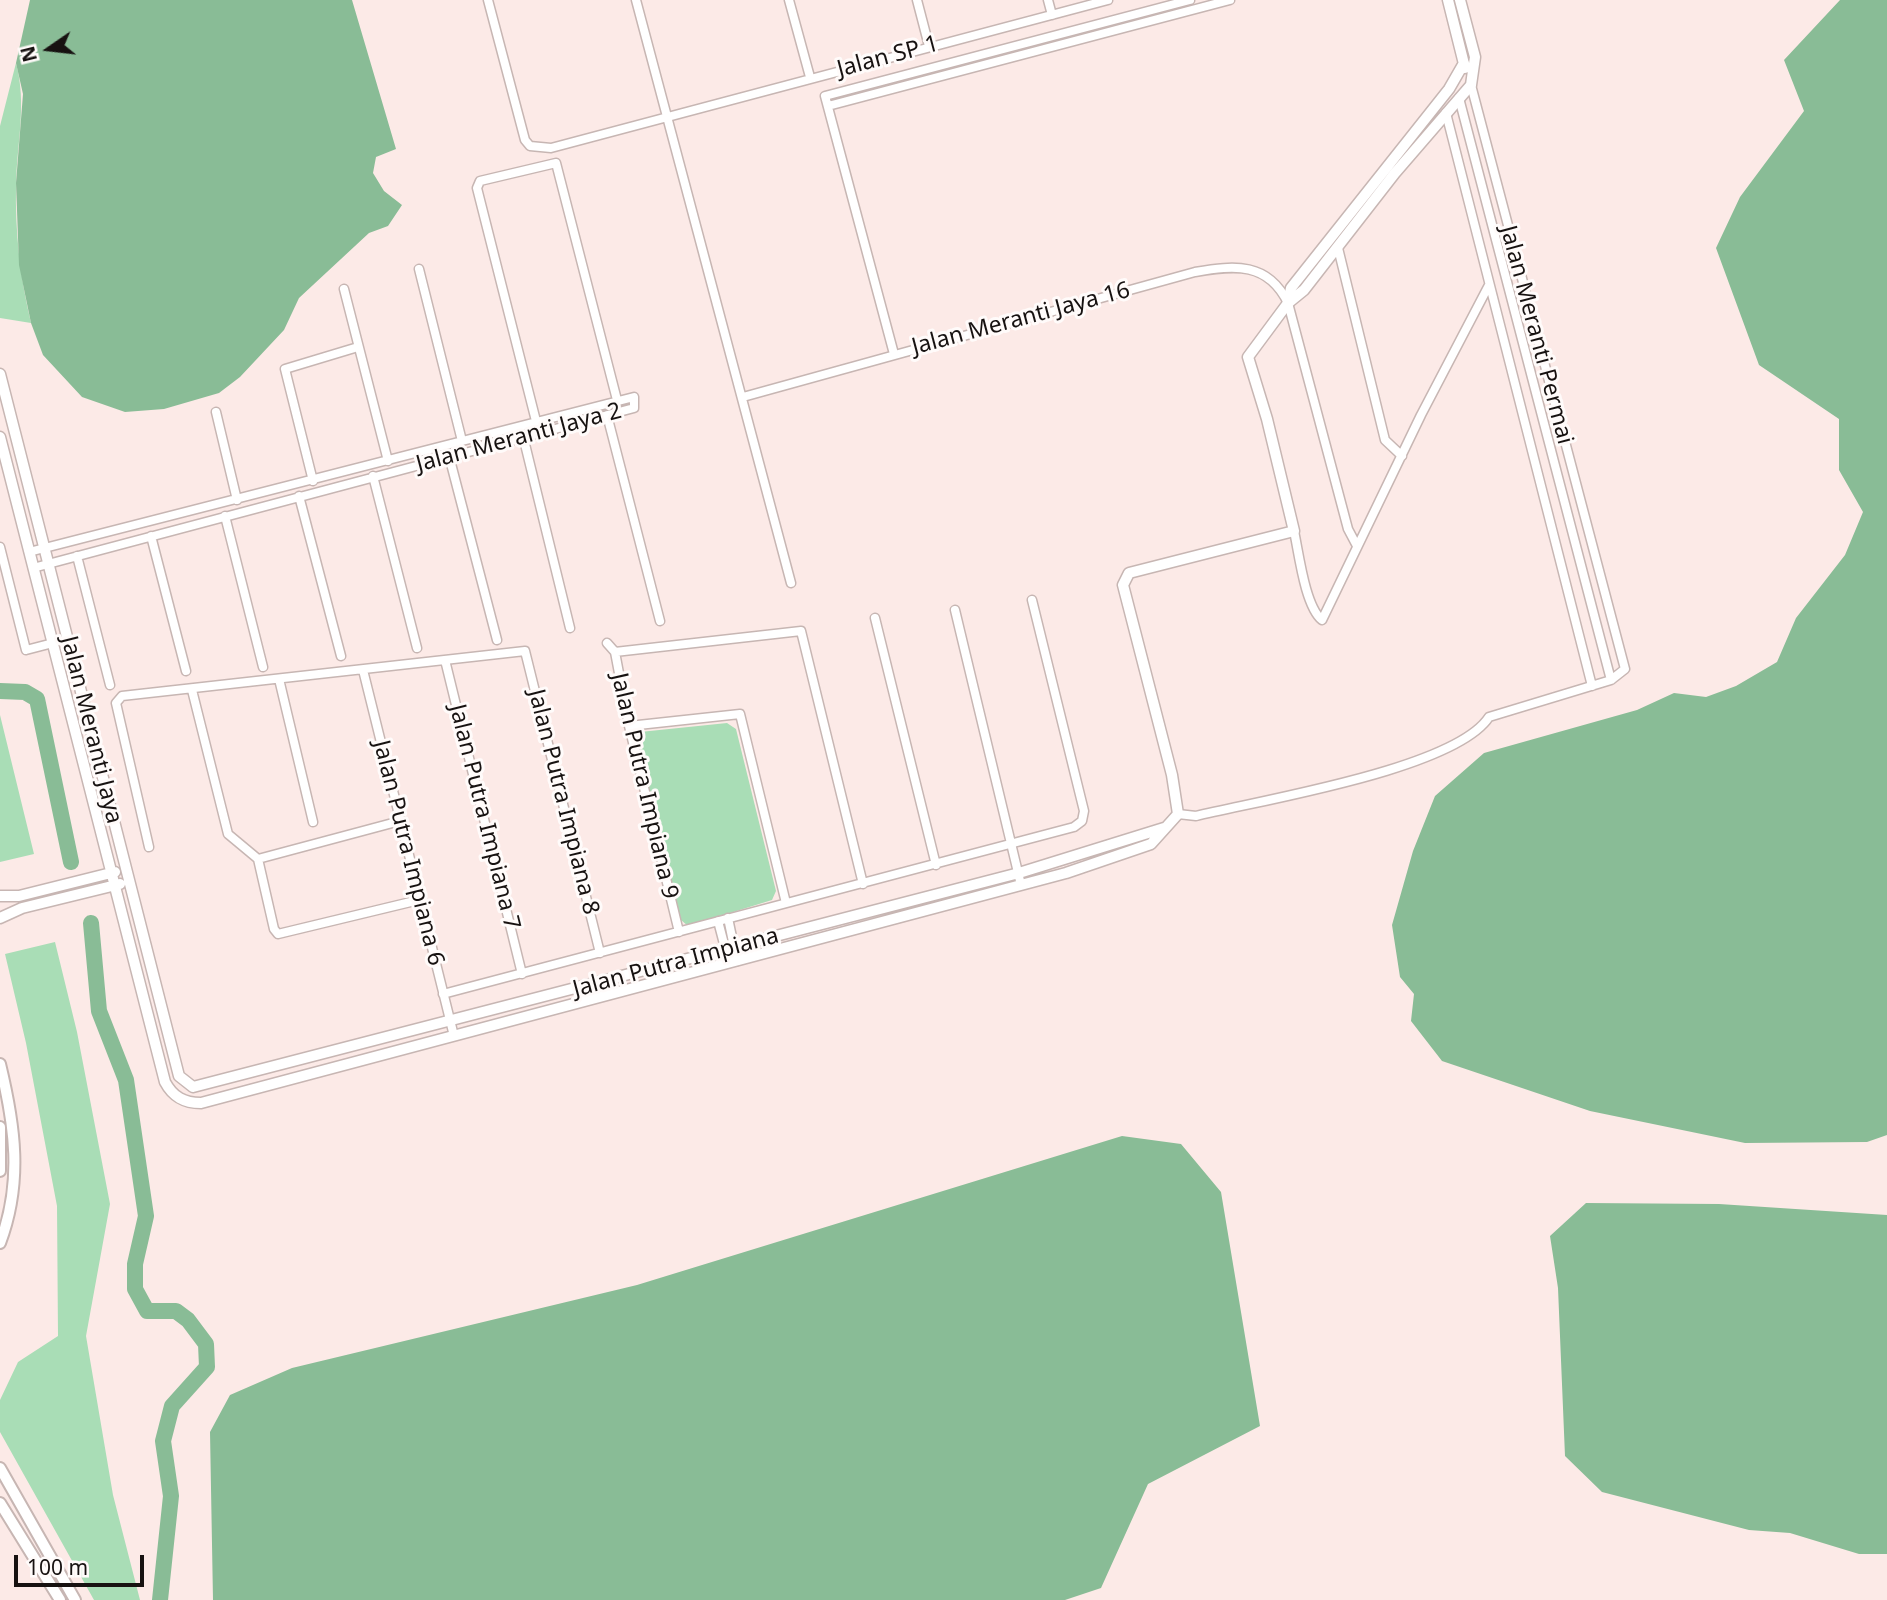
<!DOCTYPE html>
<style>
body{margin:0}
#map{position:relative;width:1887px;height:1600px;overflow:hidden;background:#fceae7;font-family:"Noto Sans",sans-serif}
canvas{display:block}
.north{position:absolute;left:14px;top:14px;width:70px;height:70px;-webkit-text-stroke:5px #fffbfa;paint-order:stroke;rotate:256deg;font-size:19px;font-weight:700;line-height:28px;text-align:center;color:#171211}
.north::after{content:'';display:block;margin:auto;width:24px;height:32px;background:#171211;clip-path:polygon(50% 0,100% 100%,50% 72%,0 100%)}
.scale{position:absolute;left:14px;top:1555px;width:130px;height:32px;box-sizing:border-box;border:4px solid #171211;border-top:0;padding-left:9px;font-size:21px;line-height:24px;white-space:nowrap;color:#171211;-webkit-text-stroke:5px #fffbfa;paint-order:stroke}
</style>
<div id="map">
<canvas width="1887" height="1600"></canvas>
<div class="north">N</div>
<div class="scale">100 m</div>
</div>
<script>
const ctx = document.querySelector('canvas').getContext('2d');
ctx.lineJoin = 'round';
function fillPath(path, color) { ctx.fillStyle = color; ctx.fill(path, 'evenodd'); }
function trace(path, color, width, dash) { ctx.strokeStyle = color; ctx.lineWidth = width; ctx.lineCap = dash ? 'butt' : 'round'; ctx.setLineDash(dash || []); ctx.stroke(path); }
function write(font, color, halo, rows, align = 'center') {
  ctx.font = font + ' "Noto Sans",sans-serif'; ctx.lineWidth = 6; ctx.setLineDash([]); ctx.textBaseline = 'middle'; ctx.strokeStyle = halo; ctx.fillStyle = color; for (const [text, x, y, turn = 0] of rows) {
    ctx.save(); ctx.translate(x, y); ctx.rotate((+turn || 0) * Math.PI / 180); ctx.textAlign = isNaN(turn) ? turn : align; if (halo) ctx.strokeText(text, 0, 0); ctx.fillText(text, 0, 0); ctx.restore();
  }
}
const green = new Path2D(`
 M16,63C27,104 17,143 16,185C15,232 20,277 31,323L0,318V126Z
 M0,715L34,854L0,862Z
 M727,723L736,729L776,891L772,900L688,926L681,920L636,736L640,732Z
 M55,942L77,1032L110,1204L86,1336L113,1495L140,1600H94L0,1432V1400L18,1362L58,1336L57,1206L26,1043L5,954Z`);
const water = new Path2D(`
 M30,0H352L396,149L376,157L373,173L384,191L402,205L388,226L369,233L299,298L284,330L240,377L219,393L164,409L125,412L82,397L43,355L31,323L19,265L16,183L23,94L16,63Z
 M1840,0H1887V1135L1867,1142L1745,1143L1590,1111L1442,1061L1411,1021L1414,994L1400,977L1392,925L1413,851L1435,796L1484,753L1637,710L1674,693L1706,697L1736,686L1777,662L1796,618L1845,555L1863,512L1839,470V419L1759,365L1716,248L1740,197L1804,111L1784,60Z
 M1122,1136L1181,1144L1221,1192L1260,1426L1148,1484L1101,1588L1065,1600H213L210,1432L230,1395L292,1368L637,1285Z
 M1586,1203L1719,1204L1887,1215V1554H1859L1790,1533L1749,1530L1602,1492L1565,1456L1558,1288L1550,1236Z`);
const river = new Path2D(`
 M0,691L25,692L37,699L71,862
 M91,923L99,1011L126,1080L146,1216L135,1264V1289L147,1311H176L188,1320L206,1344L207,1367L172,1406L163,1441L171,1496L160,1600`);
const minor = new Path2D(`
 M488,0L525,140L530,146L551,148L1108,0
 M636,0L791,583
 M789,0L810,77
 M917,0L929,46
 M1048,0L1052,15
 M1459,98L1611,680
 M828,106L1230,0
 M1446,113L1592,686
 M1338,248L1385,440L1402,456
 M419,269L462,441
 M344,289L388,461
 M894,354L825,96L1190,0
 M743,397L1195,272C1235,265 1268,262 1288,303L1348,529L1357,546
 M216,412L237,500
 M607,415L660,621
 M536,421L477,188L480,181L556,163L617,400
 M523,436L570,628
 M449,456L497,640
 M373,476L417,648
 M313,481L285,369L358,347
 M299,496L341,656
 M225,516L263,667
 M1294,531C1299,554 1305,606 1322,620L1421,415L1489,285
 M151,536L186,671
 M0,547L26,650L53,643
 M29,552L634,397V408L33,568
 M77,556L110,685
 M955,610L1021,885
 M875,618L936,865
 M607,643L615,652L629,726L679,932
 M615,652L801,631L863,884
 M445,660L522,974
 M363,670L454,1036
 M279,679L313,822
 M192,690L228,834L258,859L274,929L278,934L419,900
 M629,726L740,714L786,903
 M1178,814L1196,816C1261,800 1455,769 1489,717L1611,680L1625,669L1471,85
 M149,847L116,703L122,696L525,651L600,953
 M258,859L400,821
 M728,918L737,961
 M718,921L729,963
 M443,994L1074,827L1082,821L1084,811L1032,600`);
const tertiary = new Path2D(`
 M1448,0L1465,68
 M1288,303L1291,288L1449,89L1464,63
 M0,374L179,1076L193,1087L1019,873L1164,828
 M0,437L165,1082C173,1097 184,1103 201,1103L1066,873L1151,844L1178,814L1172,775L1123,585L1129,573L1294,531L1267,419L1248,357L1288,303L1304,290L1395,173L1471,85L1475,57L1460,0
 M0,896H19L115,872
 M0,918L22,908L120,884`);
const secondary = new Path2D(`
 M0,1064C15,1126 23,1182 0,1243
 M0,1127V1171
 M0,1468L75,1600
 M0,1503L60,1600`);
const streetNames = [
 ["Jalan SP 1",888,57,-15],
 ["Jalan Meranti Jaya 16",1021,319,-15],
 ["Jalan Meranti Permai",1536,335,75],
 ["Jalan Meranti Jaya 2",519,438,-15],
 ["Jalan Meranti Jaya",91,730,76],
 ["Jalan Putra Impiana 9",644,786,77],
 ["Jalan Putra Impiana 8",563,802,76],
 ["Jalan Putra Impiana 7",484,817,76],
 ["Jalan Putra Impiana 6",408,853,76],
 ["Jalan Putra Impiana",676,963,-15]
];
fillPath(green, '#a9ddb6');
fillPath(water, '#89bc96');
trace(river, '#89bc96', 16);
trace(minor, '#c7b6b3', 11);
trace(tertiary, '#c7b6b3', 13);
trace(secondary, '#c7b6b3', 14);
trace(minor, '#fff', 8);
trace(tertiary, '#fff', 10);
trace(secondary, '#fff', 10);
write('23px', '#171211', '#fffbfa', streetNames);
</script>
